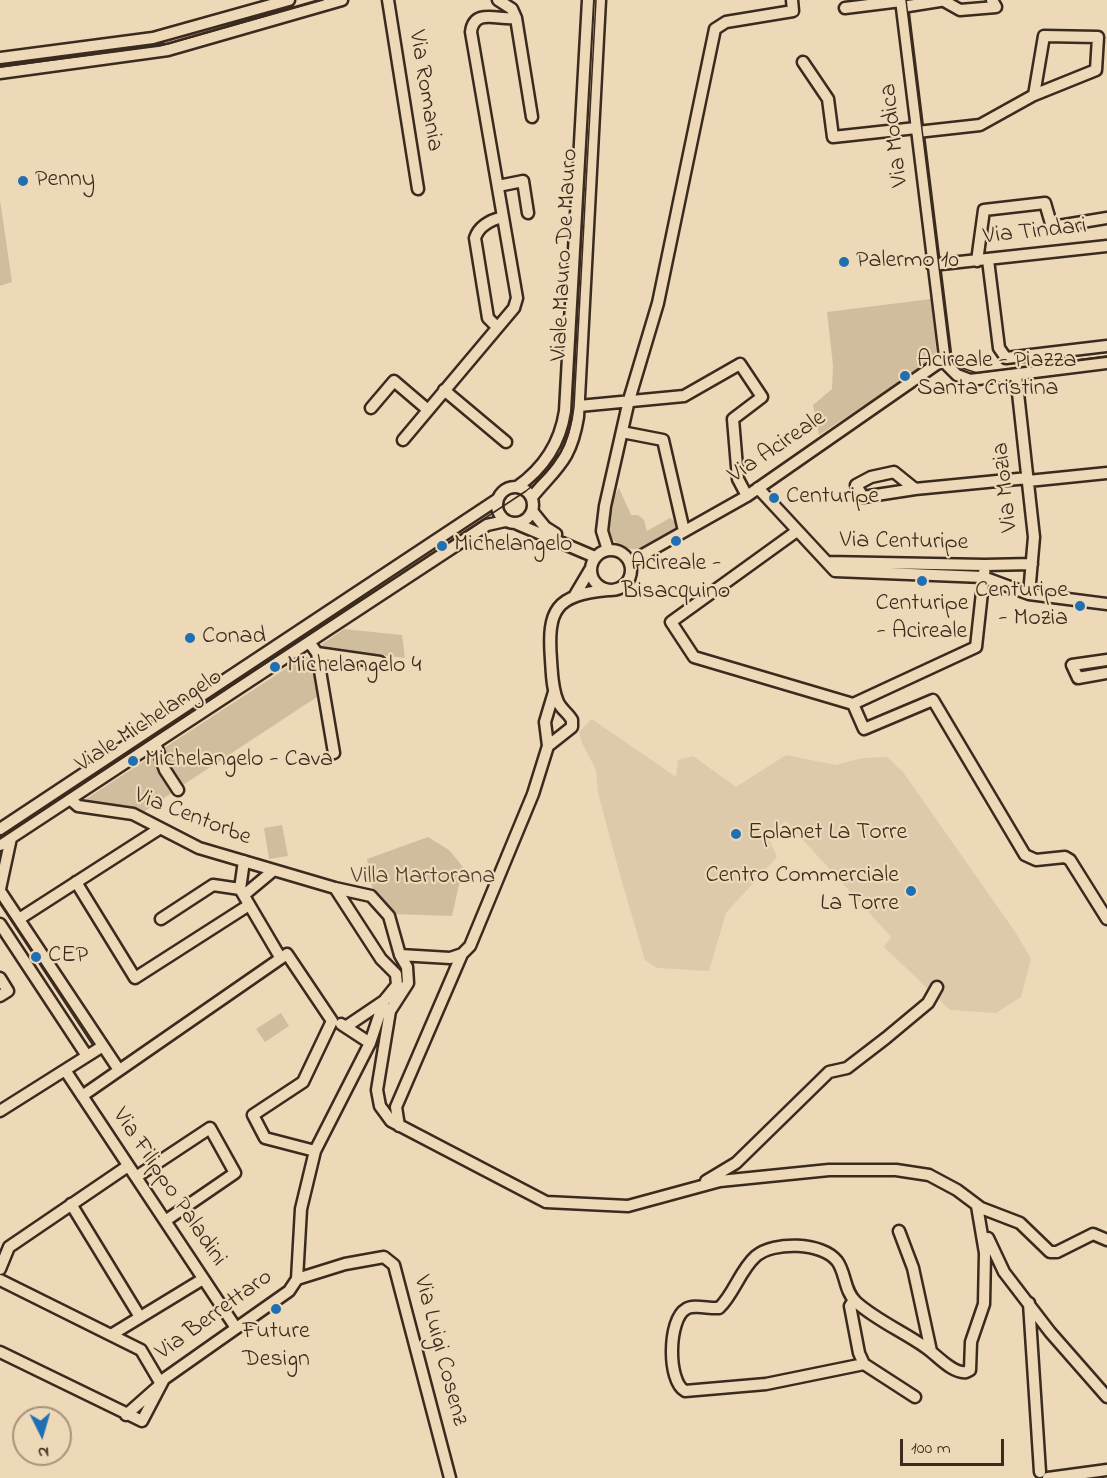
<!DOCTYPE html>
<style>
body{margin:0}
#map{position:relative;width:1107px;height:1478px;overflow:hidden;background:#edd9b7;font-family:"Indie Flower",sans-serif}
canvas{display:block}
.north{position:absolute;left:12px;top:1406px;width:60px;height:60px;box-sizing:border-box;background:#edd9b7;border:2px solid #a6937a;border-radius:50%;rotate:175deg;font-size:16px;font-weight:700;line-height:24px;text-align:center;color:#3b2a1e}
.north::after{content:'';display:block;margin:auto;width:21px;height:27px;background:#1f6fb2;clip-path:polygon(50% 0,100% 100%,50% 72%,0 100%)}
.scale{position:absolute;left:900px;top:1439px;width:104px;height:27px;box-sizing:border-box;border:3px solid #3b2a1e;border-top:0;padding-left:8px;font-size:18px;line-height:21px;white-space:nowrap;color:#3b2a1e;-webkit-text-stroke:4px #edd9b7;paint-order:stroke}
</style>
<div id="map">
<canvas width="1107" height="1478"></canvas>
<div class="north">N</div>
<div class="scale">100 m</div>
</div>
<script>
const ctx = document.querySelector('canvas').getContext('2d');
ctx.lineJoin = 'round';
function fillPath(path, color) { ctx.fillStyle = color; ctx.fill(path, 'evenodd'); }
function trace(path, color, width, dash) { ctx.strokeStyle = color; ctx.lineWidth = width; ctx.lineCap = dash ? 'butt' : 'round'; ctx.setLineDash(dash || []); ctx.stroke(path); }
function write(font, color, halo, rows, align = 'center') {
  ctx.font = font + ' "Indie Flower",sans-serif'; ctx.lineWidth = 4.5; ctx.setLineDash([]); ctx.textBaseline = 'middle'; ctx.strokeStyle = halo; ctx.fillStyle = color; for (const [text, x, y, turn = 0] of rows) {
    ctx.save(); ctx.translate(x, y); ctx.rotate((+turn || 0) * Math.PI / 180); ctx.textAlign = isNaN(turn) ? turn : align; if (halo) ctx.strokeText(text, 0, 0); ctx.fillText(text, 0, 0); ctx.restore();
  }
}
const built = new Path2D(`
 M592,719L676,777L678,760L693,756L736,787L786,755L836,765L862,758L887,757L903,772L1016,933L1031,959L1021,997L996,1013L950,1010L884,947L891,937L786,821L767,835L777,857L726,913L709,971L658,968L652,965L645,960L620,875L598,793L596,770L582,743L579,732Z`);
const green = new Path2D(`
 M0,200L12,282L0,286Z
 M931,299L937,358L819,435L813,405L832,389L833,365L827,312Z
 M619,488L631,515H638L644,520L647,531L670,518L680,525C655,541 632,565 608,534L610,503Z
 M344,629L402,635L405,658L318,647Z
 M305,656L314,660L320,695L180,787L161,750Z
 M155,754L162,779L173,792L142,813L123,806L83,801Z
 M282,825L288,856L269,859L264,828Z
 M428,837L449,850L463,867L452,916L393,914L373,891L367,859Z
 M281,1013L289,1026L265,1042L256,1029Z`);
const minor = new Path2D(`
 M388,0L418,189
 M498,0L512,9L516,18L532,117
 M901,0L946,364L957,375L970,380L1107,363
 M944,1L960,10L996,7L992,0
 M902,7L946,0
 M845,8L901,1
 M0,58L153,38L289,0
 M803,62L828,99L833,137L916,128
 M0,73L168,50L342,0
 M917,132L980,125L1034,95L1044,36L1098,37L1096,70L1034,95
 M498,186L523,181L528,213
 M988,260L999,348L1006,358L1107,346
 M977,261L984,210L1045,203L1052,227L1107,218
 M932,265L1107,246
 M497,327L488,318L475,238C479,226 490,220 503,217
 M1016,375L1034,537L1029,594
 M444,390L506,442
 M579,406L684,396L740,364L762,397L733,419L738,479L747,496
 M371,408L394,381L428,410
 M622,432L663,440L684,531
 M403,440L514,308L517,298L471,32C474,7 500,21 516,18
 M1028,481L1107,473
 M497 505a18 18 0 1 1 36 0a18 18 0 1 1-36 0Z
 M517,487C544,468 560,444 565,411L588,0
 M758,488L835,571L983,577L1029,594L1107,604
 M915,489L863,497L856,485L871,477L894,472L915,489L1028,478
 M532,497C558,466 571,460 578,417L600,0
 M532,511L545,527L556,534
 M515,523L595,557
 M797,531L671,622L694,657L853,704
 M591 570a20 20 0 1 1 40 0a20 20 0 1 1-40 0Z
 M608,550L602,531L605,506L629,400L658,303L715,29L726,22L793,11L792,0
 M630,562L747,496L944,359
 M827,562L985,565L976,647L853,704L864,729L933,700L1025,855L1036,860L1065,857L1070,860L1107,919
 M985,565L1032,564
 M575,595L591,568
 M309,642L317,653L334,753
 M317,653L380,662
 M1107,660L1072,665L1078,678L1107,673
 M155,743L165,770L178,790
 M548,746L545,722L554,692
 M70,799L78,806L133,814L199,848L335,888L371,896L389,916L400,955L407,967L408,983L390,1011L377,1090L380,1106L391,1121L546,1202L628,1206L720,1181L829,1170H896L929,1175L957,1190L981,1208L1020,1223L1050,1252H1057L1093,1234L1107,1240
 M0,829L498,499
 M0,845L487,525L505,521
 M244,861L240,889L280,957
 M76,882L135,978L249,905
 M335,888L381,959L396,974L397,985L384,1001L347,1026
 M0,889L11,838
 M0,891L119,1070
 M244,895L274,870
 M19,919L159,829
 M161,919L213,885L240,889
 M0,924L87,1056
 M400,955L450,958L462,954
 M0,978L8,991L0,996
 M341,1024L370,1043
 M65,1070L236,1328
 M82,1096L287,954L332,1021L303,1082L253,1115L265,1138L315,1151
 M0,1111L103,1046
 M399,1126L396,1107L462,954L470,946L533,794L548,746L572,727V720C568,713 561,709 558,702C552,689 552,674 551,660C547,609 556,595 608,590
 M136,1177L210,1128L235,1173L165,1221
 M706,1181L736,1163L829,1072L847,1068L886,1038L928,1003L937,987
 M71,1204L140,1317
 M899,1231L913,1268L931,1351
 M988,1238L1004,1272L1050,1332L1107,1397
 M0,1269L9,1247L128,1166
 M297,1279L345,1264L384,1257L394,1265L450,1478
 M0,1280L141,1350L161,1384L126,1415
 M854,1300L850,1306L859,1353L864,1364L766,1384L685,1391C667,1381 668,1319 686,1309C694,1304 709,1309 719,1308C734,1294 740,1270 756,1256C774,1241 822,1242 837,1261C846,1273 844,1291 856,1302C876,1320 902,1331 925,1347C936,1354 952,1374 966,1372L970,1370L971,1342L984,1304L985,1253L977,1206
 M1029,1303L1040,1472
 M111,1335L203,1279
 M0,1352L142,1421L164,1379L289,1291L297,1279L301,1209L315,1151L370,1043L384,1001
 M864,1364L915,1397
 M1048,1478L1107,1470`);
const tram = new Path2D(`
 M906,0L950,356L959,367L977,373L1107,356
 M0,67L160,46L323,0
 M0,839L526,491C556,469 570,443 574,407L596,0
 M0,904L92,1044`);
const markers = [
 [23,181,6,"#1f6fb2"],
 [844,262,6,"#1f6fb2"],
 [905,376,6,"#1f6fb2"],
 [774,498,6,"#1f6fb2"],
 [676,541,6,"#1f6fb2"],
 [442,546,6,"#1f6fb2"],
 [922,581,6,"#1f6fb2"],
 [1080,606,6,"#1f6fb2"],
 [190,638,6,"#1f6fb2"],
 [275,667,6,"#1f6fb2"],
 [133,761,6,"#1f6fb2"],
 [736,834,6,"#1f6fb2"],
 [911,891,6,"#1f6fb2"],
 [36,957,6,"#1f6fb2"],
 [276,1309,6,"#1f6fb2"]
];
const streetNames = [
 ["Via Romania",424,91,81],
 ["Via Modica",896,135,-97],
 ["Via Tindari",1035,233,-6],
 ["Viale Mauro De Mauro",566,255,-87],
 ["Via Acireale",778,448,-34],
 ["Via Mozia",1007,487,-96],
 ["Via Centuripe",904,543,1],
 ["Viale Michelangelo",150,722,-33],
 ["Via Centorbe",192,818,21],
 ["Via Filippo Paladini",168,1188,56],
 ["Via Berrettaro",215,1316,-36],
 ["Via Luigi Cosenz",439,1351,75]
];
const poiNames = [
 ["Penny",35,181],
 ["Palermo 10",856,262],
 ["Acireale - Piazza",917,362],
 ["Santa Cristina",917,390],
 ["Centuripe",786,498],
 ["Michelangelo",454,546],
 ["Acireale -",676,565,"center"],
 ["Bisacquino",676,593,"center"],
 ["Centuripe",1068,592,"right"],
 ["- Mozia",1068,620,"right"],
 ["Centuripe",922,605,"center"],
 ["- Acireale",922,633,"center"],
 ["Conad",202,638],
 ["Michelangelo 4",287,667],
 ["Michelangelo - Cava",145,761],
 ["Eplanet La Torre",748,834],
 ["Centro Commerciale",899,877,"right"],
 ["La Torre",899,905,"right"],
 ["CEP",48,957],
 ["Future",276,1333,"center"],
 ["Design",276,1361,"center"]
];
const parkNames = [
 ["Villa Martorana",423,878]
];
fillPath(built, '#decaaa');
fillPath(green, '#d0bd9e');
trace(minor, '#3b2a1e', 15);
trace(minor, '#edd9b7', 10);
trace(tram, '#3b2a1e', 1.5);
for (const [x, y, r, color] of markers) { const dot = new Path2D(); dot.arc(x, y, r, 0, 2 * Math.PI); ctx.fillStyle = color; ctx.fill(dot); trace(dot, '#edd9b7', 2); }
write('24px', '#3b2a1e', '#edd9b7', streetNames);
write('24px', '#3b2a1e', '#edd9b7', poiNames, 'left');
write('24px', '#514031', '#edd9b7', parkNames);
</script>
